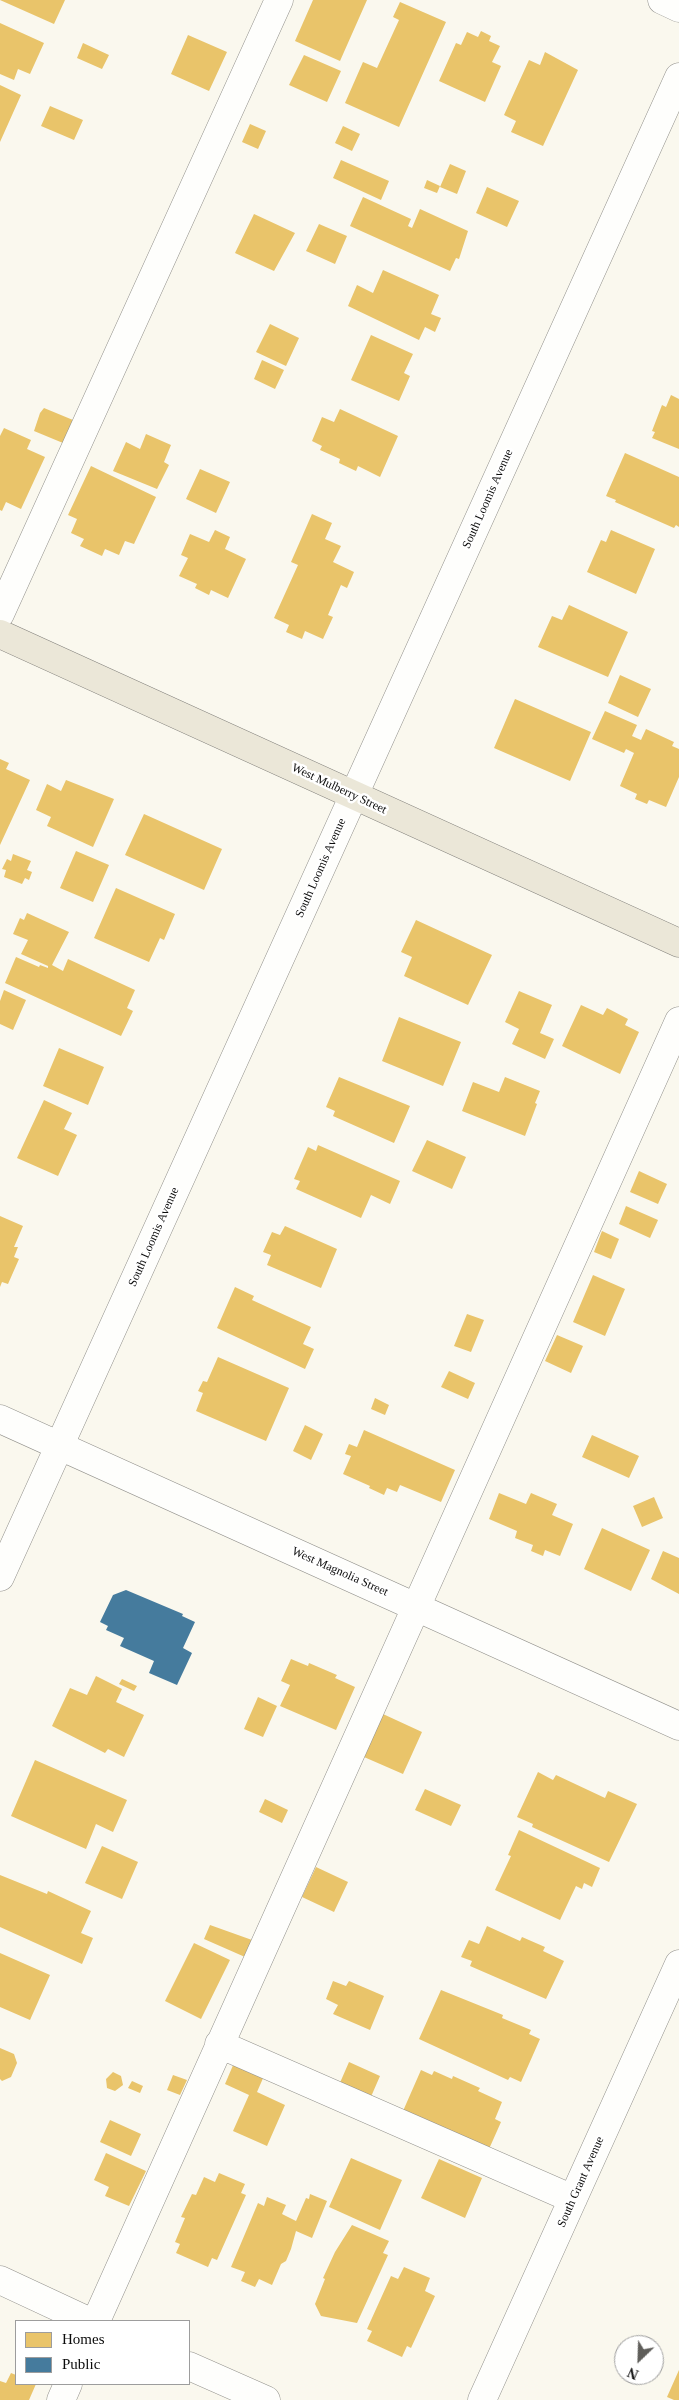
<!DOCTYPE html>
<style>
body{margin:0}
#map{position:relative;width:679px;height:2400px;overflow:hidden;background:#faf8ee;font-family:"Times New Roman",serif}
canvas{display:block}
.legend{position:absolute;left:15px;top:2320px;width:175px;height:65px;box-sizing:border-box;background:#fff;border:1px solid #9d9d9d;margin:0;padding:6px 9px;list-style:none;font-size:15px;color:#0b0b0b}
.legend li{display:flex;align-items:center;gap:10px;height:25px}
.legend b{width:25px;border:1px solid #9d9d9d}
.north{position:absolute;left:614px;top:2335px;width:50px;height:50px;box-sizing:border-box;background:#fff;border:1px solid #9d9d9d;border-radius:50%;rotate:204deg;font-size:14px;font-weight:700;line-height:20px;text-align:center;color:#0b0b0b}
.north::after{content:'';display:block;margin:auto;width:18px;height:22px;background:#5f5e5a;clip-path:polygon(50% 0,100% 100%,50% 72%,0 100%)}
</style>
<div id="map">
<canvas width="679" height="2400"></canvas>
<ul class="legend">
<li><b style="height:14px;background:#e9c46a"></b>Homes</li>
<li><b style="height:14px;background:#457b9d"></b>Public</li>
</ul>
<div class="north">N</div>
</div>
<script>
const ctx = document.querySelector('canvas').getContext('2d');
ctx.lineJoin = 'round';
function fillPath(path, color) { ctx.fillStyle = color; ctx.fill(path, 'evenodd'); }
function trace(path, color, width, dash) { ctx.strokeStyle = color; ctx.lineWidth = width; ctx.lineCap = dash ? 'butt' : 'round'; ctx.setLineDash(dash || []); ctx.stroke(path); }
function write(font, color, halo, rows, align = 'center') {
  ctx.font = font + ' "Times New Roman",serif'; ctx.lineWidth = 5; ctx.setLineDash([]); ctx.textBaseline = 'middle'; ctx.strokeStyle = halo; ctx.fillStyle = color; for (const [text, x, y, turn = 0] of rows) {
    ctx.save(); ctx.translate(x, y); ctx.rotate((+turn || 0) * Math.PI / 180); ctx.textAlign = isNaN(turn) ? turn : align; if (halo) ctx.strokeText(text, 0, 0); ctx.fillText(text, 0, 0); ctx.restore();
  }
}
const homes = new Path2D(`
 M0,0H65L54,24Z
 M313,0H367L340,61L295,41Z
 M400,2L446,22L399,127L345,103L363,62L377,68L399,20L393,17Z
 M0,23L44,43L30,74L18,69L14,80L0,74Z
 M481,31L491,36L489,41L500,46L492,62L501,66L485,102L439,81L456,43L461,45L467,32L478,37Z
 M188,35L227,52L209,91L171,74Z
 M83,43L109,55L102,69L77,58Z
 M545,52L578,70L543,146L511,132L516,121L504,115L529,60L540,65Z
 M304,55L341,71L327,102L289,85Z
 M0,85L21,95L0,142Z
 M50,106L83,120L74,140L41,126Z
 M250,124L266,131L258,149L242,142Z
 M343,126L360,134L352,151L335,143Z
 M341,160L389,181L381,200L333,178Z
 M450,164L466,171L457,194L440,187Z
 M427,180L440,186L437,193L424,188Z
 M487,187L519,201L507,227L476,213Z
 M363,197L411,219L408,226L412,228L420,209L468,231L459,259L456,258L450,271L350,226Z
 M254,214L295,233L274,271L235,253Z
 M319,224L347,236L335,264L306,251Z
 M383,270L439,295L431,314L441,318L435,332L425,327L419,340L348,306L357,285L373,293Z
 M270,324L299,338L286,366L256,352Z
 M371,335L413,354L404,373L410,376L399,401L351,380Z
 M262,360L284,370L275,389L254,379Z
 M671,395L679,399V449L652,438L655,432L652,431L662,405L666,407Z
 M44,408L73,420L63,443L34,431L40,413Z
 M340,409L398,436L380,477L358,466L356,471L339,463L340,459L320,450L322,446L312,441L322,417L334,422Z
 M4,428L31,440L27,449L45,457L21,509L6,502L2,511L0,510V436Z
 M146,434L171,445L164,462L169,465L157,489L113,471L126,442L140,449Z
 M625,453L679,477V527L676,525L674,528L615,502L616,500L606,496Z
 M91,466L156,497L134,544L125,541L119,555L105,549L102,556L80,546L84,539L71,533L77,519L68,515Z
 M200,469L230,482L216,513L186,499Z
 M312,514L332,523L325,539L341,546L333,562L354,572L347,588L341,585L328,615L333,617L323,639L305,631L302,639L286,632L289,625L274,618L298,565L291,562Z
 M215,530L230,537L225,549L246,559L228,598L211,590L209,595L195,588L197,584L179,576L188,558L181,555L190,534L209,542Z
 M611,530L655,549L636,594L587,572L601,540L606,542Z
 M569,605L628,632L608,677L538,647L552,616L562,620Z
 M620,675L651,689L638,717L608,703Z
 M515,699L591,732L570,781L494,748Z
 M605,711L637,725L632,736L641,740L646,729L674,742L672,746L679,749V777L666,807L649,800L647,804L635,799L637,794L620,786L634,753L626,749L624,753L592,739Z
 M0,759L9,763L6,769L30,780L0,845Z
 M66,780L114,799L93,847L47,826L51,817L36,810L47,784L61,791Z
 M144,814L222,849L204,890L125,855Z
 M76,851L109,865L93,902L60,888Z
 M13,854L31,861L27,870L32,872L29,880L25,878L22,884L4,877L6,870L2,869L7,859L11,861Z
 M116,888L175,914L164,940L160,938L149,962L94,938Z
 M27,913L69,932L52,965L63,971L68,959L135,990L127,1008L133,1011L121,1036L5,983L16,957L39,967L40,965L48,968V966L21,954L28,940L13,934L20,918L24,920Z
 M416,920L492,955L468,1005L404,976L412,957L401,952Z
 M4,990L26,1000L13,1030L0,1024V1001Z
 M519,991L552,1005L540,1033L554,1039L545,1059L512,1044L519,1029L505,1022Z
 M581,1005L603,1015L607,1008L628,1019L625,1025L639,1032L620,1074L562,1046Z
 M399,1017L461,1042L443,1086L382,1061Z
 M59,1048L104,1067L88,1105L43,1086Z
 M339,1077L410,1106L394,1143L333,1116L335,1111L326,1107Z
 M505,1077L540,1091L535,1103L537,1104L525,1136L462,1111L473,1082L499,1092Z
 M44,1100L72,1113L64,1129L77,1135L58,1176L17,1158Z
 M427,1140L466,1157L452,1189L412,1171Z
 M318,1145L400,1181L390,1204L371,1195L361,1218L296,1189L300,1181L294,1179L308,1147L316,1151Z
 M639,1171L667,1184L658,1204L630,1192Z
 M626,1206L658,1220L650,1238L619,1224Z
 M0,1216L23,1226L14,1247H18L14,1257L19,1259L8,1284L2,1282L0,1287Z
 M285,1226L337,1249L321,1288L267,1265L271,1255L263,1252L272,1232L280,1235Z
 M602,1231L619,1239L611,1259L594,1252Z
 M593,1275L625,1289L605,1336L573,1322Z
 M235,1287L254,1296L252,1300L311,1327L303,1344L314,1349L305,1369L217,1328Z
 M467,1314L484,1320L471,1352L454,1346Z
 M557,1335L583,1346L571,1373L545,1361Z
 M218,1357L289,1388L266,1441L196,1411L203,1393L198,1391L203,1381L207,1382Z
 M449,1371L475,1383L468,1399L441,1387Z
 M375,1398L389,1405L385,1415L371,1409Z
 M305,1425L323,1434L311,1460L293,1451Z
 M364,1430L455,1470L441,1502L400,1485L397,1492L387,1488L384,1495L369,1488L370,1486L343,1474L351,1456L345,1454L349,1444L357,1447Z
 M592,1435L639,1456L629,1478L582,1457Z
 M499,1493L526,1504L531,1493L557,1504L552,1515L573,1524L560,1556L545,1550L543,1556L531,1551L533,1545L515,1538L517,1531L489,1519Z
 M654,1497L663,1518L642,1527L633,1506Z
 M602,1528L650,1550L631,1591L584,1569Z
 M663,1551L679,1558V1594L651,1579Z
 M291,1659L308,1666L309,1663L337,1675L335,1678L355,1687L336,1730L280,1706L290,1685L281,1681Z
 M96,1676L122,1689L116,1702L144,1715L124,1757L108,1749L105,1753L52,1726L70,1688L87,1695Z
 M122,1679L137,1686L134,1691L119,1684Z
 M258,1697L277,1706L263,1737L244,1729Z
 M383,1714L422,1732L403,1774L364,1757Z
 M35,1760L127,1800L113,1832L96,1824L86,1849L11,1816Z
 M538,1772L553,1780L556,1775L605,1798L608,1791L637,1804L609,1862L532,1827L533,1824L517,1817Z
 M425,1789L461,1805L451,1826L415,1810Z
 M265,1799L288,1810L282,1823L259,1812Z
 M519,1830L600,1868L592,1887L584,1883L582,1889L576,1886L560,1920L495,1890L511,1856L508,1855Z
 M102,1846L138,1862L122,1899L85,1883Z
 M316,1867L348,1882L334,1912L302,1897Z
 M0,1875L47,1894L48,1891L91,1911L81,1933L93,1938L82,1964L0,1927Z
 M210,1925L252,1940L245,1957L204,1939Z
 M487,1926L520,1941L522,1937L545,1947L543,1951L564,1961L546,1999L470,1966L472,1961L461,1957L469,1940L479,1944Z
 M194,1943L230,1960L201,2019L165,2001Z
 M0,1953L50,1975L30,2020L0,2007Z
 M333,1981L346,1986L349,1981L384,1996L370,2030L333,2014L338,2005L326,1999Z
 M441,1990L503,2015L502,2018L531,2030L529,2034L540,2039L521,2082L510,2077L508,2080L419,2039Z
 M0,2048L14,2054L17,2063L11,2077L2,2081L0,2079Z
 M349,2062L380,2076L370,2099L339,2085Z
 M234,2063L264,2076L257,2092L285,2105L267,2146L233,2131L249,2095L225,2084Z
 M421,2070L432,2075L434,2071L452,2079L453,2076L480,2088L478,2091L502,2102L495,2119L501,2122L489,2149L403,2111Z
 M113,2072L121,2076L123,2085L115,2091L107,2088L106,2079Z
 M173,2075L187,2080L180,2095L167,2090Z
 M132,2081L143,2086L140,2093L128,2088Z
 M110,2120L141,2134L131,2156L100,2142Z
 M106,2153L146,2171L129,2206L105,2196L109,2187L94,2180Z
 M351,2158L402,2180L380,2230L329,2207Z
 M439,2159L482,2178L465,2218L421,2198Z
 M219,2173L245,2184L241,2193L246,2195L217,2260L212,2258L208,2267L176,2253L180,2244L175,2242L185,2218L181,2217L192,2194L196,2195L204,2177L215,2182Z
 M310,2194L327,2201L312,2238L296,2231L291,2249L286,2261L281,2264L272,2285L259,2279L255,2287L241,2281L245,2272L231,2267L258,2203L264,2206L267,2197L286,2205L282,2214L296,2221L306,2198L309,2199Z
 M352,2225L389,2241L383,2253L388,2255L357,2323L321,2316L315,2304L325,2279L323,2278L335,2252Z
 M404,2267L430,2278L425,2291L435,2296L411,2348L407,2346L402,2357L367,2341L372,2331L367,2329L391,2276L398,2279Z
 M679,2370V2400H674L667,2397Z
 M11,2373L16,2375V2384H36L29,2400H0V2381L6,2383Z`);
const public = new Path2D(`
 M126,1590L183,1614L182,1616L195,1622L183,1648L192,1653L177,1685L149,1673L154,1661L120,1646L124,1638L106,1630L108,1626L100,1622L113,1595Z`);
const minor = new Path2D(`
 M662,0L679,8
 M0,614L279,0
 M0,1419L679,1726
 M0,1577L679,77
 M219,2044L573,2199
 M0,2280L88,2321
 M96,2321L679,1021
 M189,2366L266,2400
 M61,2400L68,2384
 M482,2400L679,1964`);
const major = new Path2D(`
 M0,634L679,943`);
const streetNames = [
 ["South Loomis Avenue",488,499,-66],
 ["West Mulberry Street",339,789,25],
 ["South Loomis Avenue",321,868,-66],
 ["South Loomis Avenue",154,1237,-66],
 ["West Magnolia Street",340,1572,24],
 ["South Grant Avenue",581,2182,-66]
];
fillPath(homes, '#e9c46a');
fillPath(public, '#457b9d');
trace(minor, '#93928d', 29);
trace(major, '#807f7a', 29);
trace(minor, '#fefefc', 28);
trace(major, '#ebe7d8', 28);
write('12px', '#0b0b0b', '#fff', streetNames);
</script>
